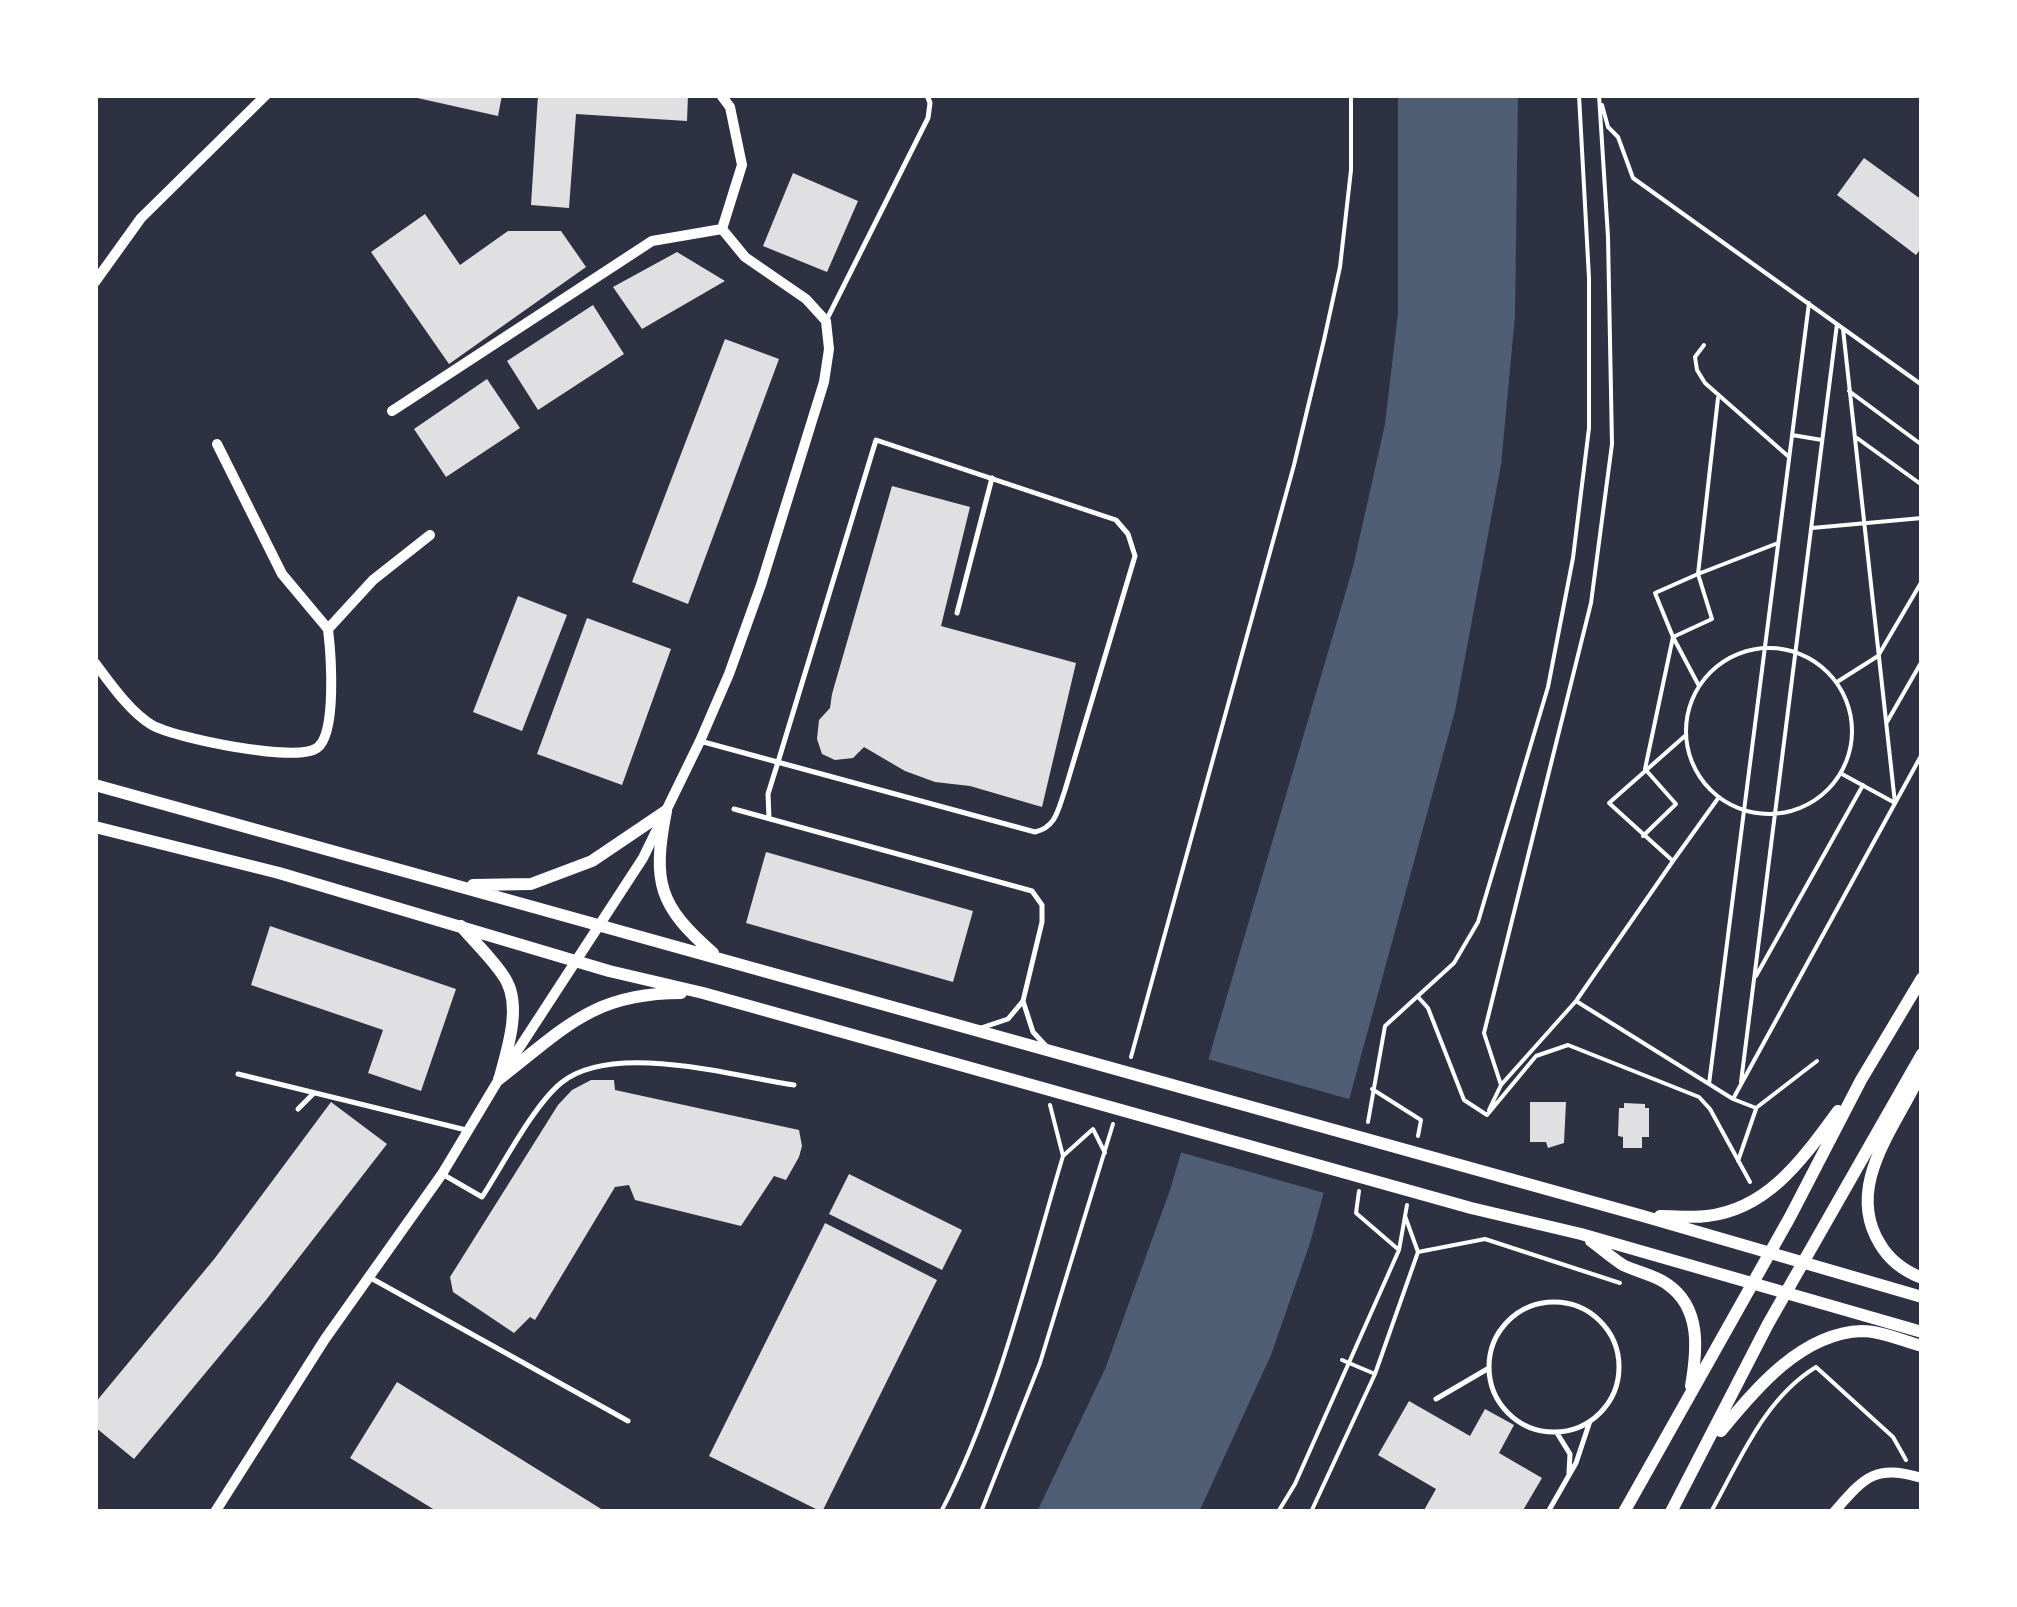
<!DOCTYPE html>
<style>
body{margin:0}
#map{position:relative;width:2017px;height:1607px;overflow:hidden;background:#2d3142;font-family:Helvetica,sans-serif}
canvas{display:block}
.frame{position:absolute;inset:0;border:98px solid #fff;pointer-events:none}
</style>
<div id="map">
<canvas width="2017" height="1607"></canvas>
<div class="frame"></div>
</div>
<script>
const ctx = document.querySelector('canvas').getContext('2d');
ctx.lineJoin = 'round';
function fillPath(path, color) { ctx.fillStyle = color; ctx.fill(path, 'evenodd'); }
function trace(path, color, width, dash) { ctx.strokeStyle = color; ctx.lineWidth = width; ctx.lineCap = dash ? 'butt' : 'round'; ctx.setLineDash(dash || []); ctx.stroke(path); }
const water = new Path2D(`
 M1398,95H1518L1515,316L1501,465L1455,711L1310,1243L1271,1355L1199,1512H1037L1105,1369L1170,1190L1353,567L1385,424L1398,313Z`);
const pier = new Path2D(`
 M1204,1058L1352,1100L1328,1194L1176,1151Z`);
const building = new Path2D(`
 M404,95H502L498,116Z
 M538,95H688L687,121L576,114L569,208L531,205Z
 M1864,158L1922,200V247L1916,255L1837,195Z
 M793,173L858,201L827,272L763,246Z
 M425,214L460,265L508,231H561L586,267L449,364L371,252Z
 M677,252L725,281L642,329L613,287Z
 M593,305L624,354L538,410L507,361Z
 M725,339L779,359L688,604L632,582Z
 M487,379L520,428L446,477L414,429Z
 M892,486L970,507L941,626L1076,663L1042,807L970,786L935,782L905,771L864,747L853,758L835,760L822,754L817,739L819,720L830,708L832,694Z
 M518,596L567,615L522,731L473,712Z
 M587,618L671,649L622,785L537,754Z
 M766,852L973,911L953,982L746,923Z
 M270,926L456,989L421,1091L368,1073L383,1030L251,985Z
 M591,1080H614L615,1090L799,1130L802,1146L799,1157L786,1180L774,1176L741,1226L635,1200L629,1185L615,1187L535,1320L530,1317L514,1333L453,1292L450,1277L558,1105L572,1090Z
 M331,1102L387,1144L266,1300L134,1459L95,1427V1403L215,1258Z
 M1530,1102H1566L1564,1143L1548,1148L1546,1142H1530Z
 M1624,1103L1645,1104V1108H1649V1137H1642V1148H1623V1137L1618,1136L1619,1108H1624Z
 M849,1174L962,1230L942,1270L829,1214Z
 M825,1223L937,1280L822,1512L709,1456Z
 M397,1382L606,1512H438L350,1458Z
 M1409,1401L1470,1436L1485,1409L1514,1425L1499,1453L1542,1478L1522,1512H1423L1436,1489L1378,1455Z`);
const path = new Path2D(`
 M1602,105L1608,127L1618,137L1633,178L1922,385
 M1843,329L1895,803
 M1704,345L1695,357L1697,370L1705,383L1789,457
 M1849,391L1922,445
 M1792,435L1822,440
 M1857,438L1922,485
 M1812,528L1922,518
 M1686 731a83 83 0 1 1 166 0a83 83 0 1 1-166 0Z
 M1837,682L1878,656L1922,581
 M1699,686L1673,637L1655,593L1698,574L1718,398
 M1887,722L1922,661
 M1686,735L1609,803L1673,861L1719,797
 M1842,774L1895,803
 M1643,836L1676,804L1645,769L1673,637L1712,619L1698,574L1778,543
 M1756,976L1863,785
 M1419,998L1428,1008L1464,1100L1487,1115L1536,1056L1568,1045L1699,1097L1710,1109L1750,1182
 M1576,1001L1733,1099
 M1131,1057L1294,465L1324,340L1340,267L1351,170V95
 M1817,1061L1756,1108L1733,1099L1922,754
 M1741,1082L1837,324
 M1709,1084L1809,303
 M1501,1085L1484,1033L1591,603L1612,444L1608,237L1599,95
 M1372,1089L1421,1120L1418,1136
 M1050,1105L1063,1156L1093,1129L1105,1153
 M1489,1110L1501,1085L1576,1001L1673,861
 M1368,1122L1385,1026L1454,963L1478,922L1548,687L1573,558L1589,428V278L1579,95
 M1738,1161L1756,1109
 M1399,1250L1407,1205
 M1418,1252L1485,1239L1620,1283
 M1342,1360L1375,1374
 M1816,1367L1893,1437L1906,1460
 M941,1512C999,1400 1027,1276 1063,1156
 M981,1512L1040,1363L1113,1124
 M1278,1512L1295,1484L1399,1250L1356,1213L1359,1191
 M1311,1512L1375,1374L1418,1252L1405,1216
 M1711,1512C1740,1460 1764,1399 1816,1367`);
const service = new Path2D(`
 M826,321L928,118L930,103L927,95
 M957,613L992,478
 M700,741L1035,832C1056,827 1058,810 1065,790L1135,556L1128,534L1116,520L876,440L778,762L768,794L769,818
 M734,809L1032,891L1042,905V922L1023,1001L1008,1019L981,1028
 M1023,1001L1033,1032L1046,1046
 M238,1074L466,1130
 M298,1109L314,1093
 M444,1175L482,1197C503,1165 533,1106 561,1083C612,1041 733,1076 794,1085
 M369,1277L628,1421
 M1489 1367a65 65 0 1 1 130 0a65 65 0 1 1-130 0Z
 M1436,1399L1489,1368
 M1557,1433L1570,1454L1569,1473
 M1548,1512L1576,1463L1590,1421`);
const minor = new Path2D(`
 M95,282L141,218L266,95
 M392,411L652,241L722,229
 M328,629L373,580L430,535
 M95,663C110,683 130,712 152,725C174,738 297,763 317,748C337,734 331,654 328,629L282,574L217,444
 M215,1512L325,1339L442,1174L499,1079L643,858L700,741L729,674L761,585L824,382L829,349L826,321L806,299L745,257L722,229L742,165L730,107L721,95
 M1834,1512C1865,1477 1874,1464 1922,1478`);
const tertiary = new Path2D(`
 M95,785L1643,1216L1922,1297
 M666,811C652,883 659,906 713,953
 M95,827L279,873L609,971L703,993L1471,1208L1581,1234L1922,1332
 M473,885L531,884L592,861L666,811
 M461,926C474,942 498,964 507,982C521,1009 507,1050 500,1077
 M1922,1070C1898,1125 1843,1184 1880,1244C1890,1261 1904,1271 1922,1278
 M499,1079C565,1028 593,993 681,993
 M1660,1216C1676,1216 1692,1218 1707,1216C1769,1209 1804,1157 1838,1111
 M1591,1241C1602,1249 1612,1258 1623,1265C1637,1272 1655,1275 1667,1284C1702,1308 1697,1351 1691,1386
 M1721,1431C1756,1388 1802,1333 1862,1331C1881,1331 1903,1341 1922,1346
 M1624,1512L1790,1217L1861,1080L1922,978
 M1671,1512L1768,1324L1922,1054`);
fillPath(water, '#4f5d75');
fillPath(pier, '#2d3142');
fillPath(building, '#e0e0e3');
trace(path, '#fff', 4);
trace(service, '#fff', 5);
trace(minor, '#fff', 10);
trace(tertiary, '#fff', 12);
</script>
